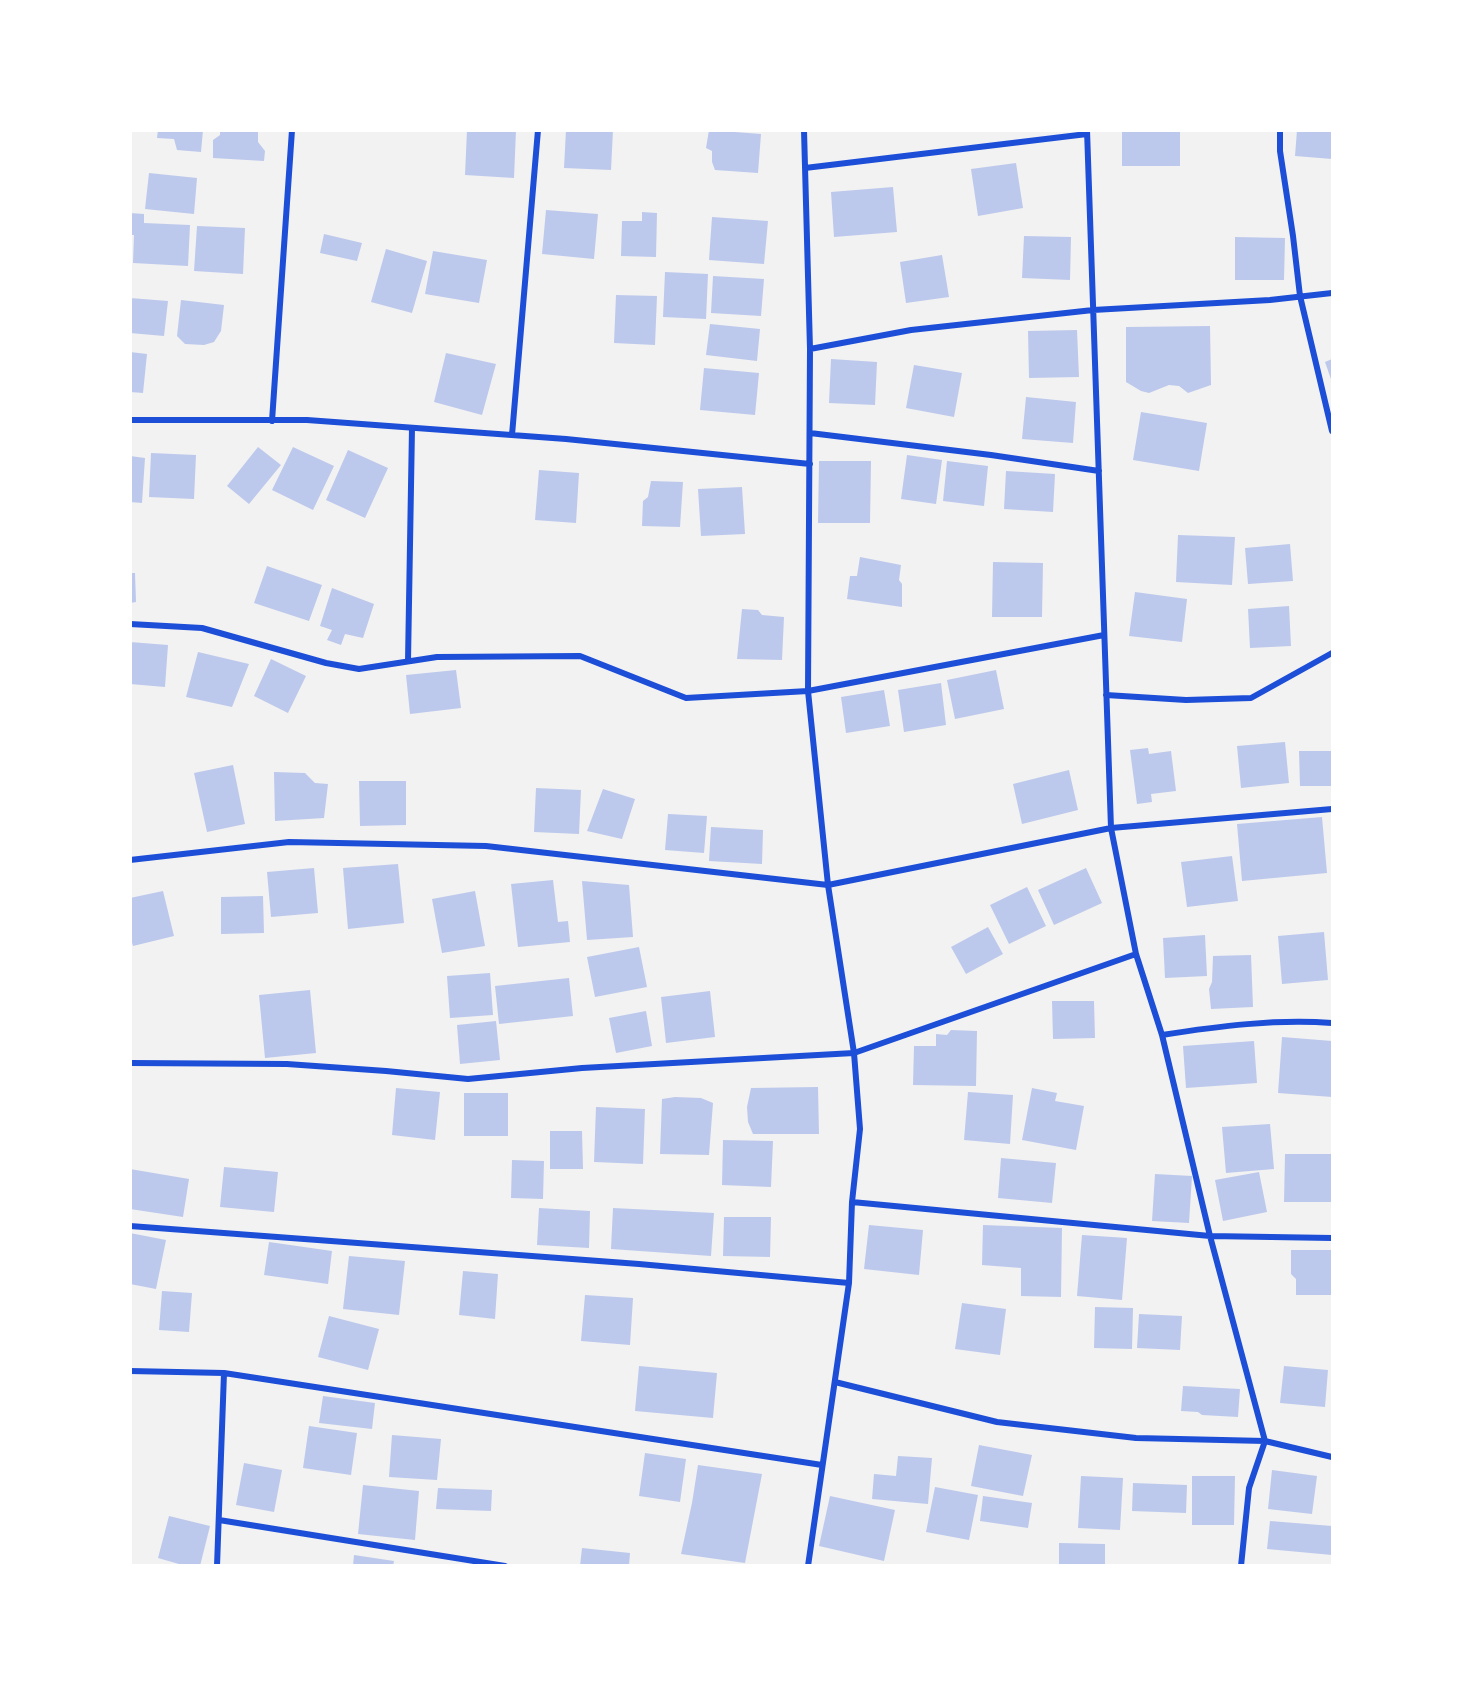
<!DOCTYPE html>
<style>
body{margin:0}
#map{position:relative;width:1463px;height:1696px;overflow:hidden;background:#f2f2f2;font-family:Jost,sans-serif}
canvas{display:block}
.frame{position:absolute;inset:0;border:132px solid #fff;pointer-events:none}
</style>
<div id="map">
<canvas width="1463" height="1696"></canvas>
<div class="frame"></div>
</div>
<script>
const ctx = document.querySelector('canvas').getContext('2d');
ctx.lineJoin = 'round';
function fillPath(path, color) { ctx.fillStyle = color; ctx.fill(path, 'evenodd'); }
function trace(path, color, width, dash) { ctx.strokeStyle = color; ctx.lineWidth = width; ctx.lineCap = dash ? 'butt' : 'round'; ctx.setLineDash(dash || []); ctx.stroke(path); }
const building = new Path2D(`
 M158,130H203L201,152L177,150L174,139L157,138Z
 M220,130H258V142L265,151L264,161L213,158V140L220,135Z
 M467,130H516L514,178L465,175Z
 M566,130H613L611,170L564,168Z
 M709,130L761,134L758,173L715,170L712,162V151L706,148Z
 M1122,130H1180V166H1122Z
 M1297,130H1332V159L1295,156Z
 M1016,163L1023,208L978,216L971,169Z
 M149,173L197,178L194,214L145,209Z
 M893,187L897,232L834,237L831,192Z
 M546,210L598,214L594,259L542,254Z
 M642,212L657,213L656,257L621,256L622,221H642Z
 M130,213L144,214V223L190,225L188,266L133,263L134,235H130Z
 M712,217L768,221L764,264L709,260Z
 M197,226L245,228L243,274L194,271Z
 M324,234L362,243L357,261L320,253Z
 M1024,236L1071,237L1070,280L1022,278Z
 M1235,237L1285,238L1284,280H1235Z
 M386,249L427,261L412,313L371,302Z
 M433,251L487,260L479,303L425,294Z
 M942,255L949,297L906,303L900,262Z
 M665,272L708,274L706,319L663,317Z
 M713,276L764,279L761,316L711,313Z
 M616,295L657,296L655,345L614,343Z
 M130,298L168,301L164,336L130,333Z
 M181,300L224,305L221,331L214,342L204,345L185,344L177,336Z
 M710,324L760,329L757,361L706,355Z
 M1210,326L1211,385L1188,393L1179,386L1169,385L1149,393L1141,391L1126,382V327Z
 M1077,330L1079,377L1029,378L1028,331Z
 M130,352L147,354L143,393L130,392Z
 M446,353L496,364L482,415L434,402Z
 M831,359L877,362L875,405L829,403Z
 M1332,359V382L1325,362Z
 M914,365L962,373L954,417L906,408Z
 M704,368L759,373L755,415L700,410Z
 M1026,397L1076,402L1073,443L1022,439Z
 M1141,412L1207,423L1199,471L1133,460Z
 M258,447L281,465L249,504L227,486Z
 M293,447L334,466L313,510L272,490Z
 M348,450L388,468L365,518L326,500Z
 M151,453L196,455L194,499L149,497Z
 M907,455L942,460L936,504L901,499Z
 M130,456L145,458L142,503L130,502Z
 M819,461H871L870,523H818Z
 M947,461L988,466L984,506L943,501Z
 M539,470L579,473L576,523L535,520Z
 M1006,471L1055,474L1053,512L1004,509Z
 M651,481L683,482L680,527L642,526L643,501L648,497Z
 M742,487L745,534L701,536L698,489Z
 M1178,535L1235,537L1232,585L1176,582Z
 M1290,544L1293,581L1248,584L1245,548Z
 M860,557L901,565L899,580L902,584V607L847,599L850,576H857Z
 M993,562L1043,563L1042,617H992Z
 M267,566L322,585L309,621L254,603Z
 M130,573H135L136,602L130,603Z
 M332,588L374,604L363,638L345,634L341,645L327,640L332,630L320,626Z
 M1135,592L1187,599L1182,642L1129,636Z
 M1289,606L1291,646L1250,648L1248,609Z
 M742,609L758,610L762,615L784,617L782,660L737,659Z
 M130,642L168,645L165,687L130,684Z
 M198,652L249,664L232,707L186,697Z
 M271,659L306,676L288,713L254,696Z
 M456,670L461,708L410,714L406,675Z
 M996,670L1004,709L955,719L947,680Z
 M941,683L946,725L904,732L898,690Z
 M884,690L890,726L846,733L841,697Z
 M1285,742L1289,783L1241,788L1237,746Z
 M1148,748L1149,754L1171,751L1176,791L1151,794L1152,802L1137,804L1130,750Z
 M1299,751H1332V786H1300Z
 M233,765L245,824L207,832L194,773Z
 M1069,770L1078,810L1022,824L1013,784Z
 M274,772L305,773L315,783L328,784L324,818L275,821Z
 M359,781H406V825L360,826Z
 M536,788L581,790L579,834L534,832Z
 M603,789L635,799L622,839L587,831Z
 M668,814L707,816L704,853L665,850Z
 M1322,817L1327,873L1242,881L1237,824Z
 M711,827L763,830L762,864L709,861Z
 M1232,856L1238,901L1187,907L1181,862Z
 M398,864L404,923L348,929L343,868Z
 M314,868L318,913L271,917L267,872Z
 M1086,868L1102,903L1054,925L1038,890Z
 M553,880L558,922L568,921L570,942L518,947L511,884Z
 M582,881L629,885L633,937L587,940Z
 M1027,887L1046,926L1009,944L990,905Z
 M163,891L174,936L133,946L130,936V898Z
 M475,891L485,946L442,953L432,899Z
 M263,896L264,933L221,934V897Z
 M988,927L1003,954L966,974L951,947Z
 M1324,932L1328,980L1282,984L1278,936Z
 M1205,935L1207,976L1165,978L1163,938Z
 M639,947L647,987L595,997L587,957Z
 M1251,955L1253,1007L1211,1009L1209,989L1212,982L1213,956Z
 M490,973L493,1015L450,1018L447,976Z
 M569,978L573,1016L499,1024L495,986Z
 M310,990L316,1053L265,1058L259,995Z
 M710,991L715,1037L666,1043L661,997Z
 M1052,1001H1094L1095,1038L1053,1039Z
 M646,1011L652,1046L616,1053L609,1018Z
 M496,1021L500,1060L460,1064L457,1025Z
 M951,1030L977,1031L976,1086L913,1085L914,1046H936V1034L947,1035Z
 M1282,1037L1332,1041V1097L1278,1093Z
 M1254,1041L1257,1083L1186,1088L1183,1046Z
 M818,1087L819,1134H753L748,1122L747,1107L751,1088Z
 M396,1088L440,1092L435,1140L392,1135Z
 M1032,1088L1057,1093L1055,1101L1084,1106L1076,1150L1022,1140Z
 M968,1092L1013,1095L1010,1144L964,1140Z
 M464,1093H508V1136H464Z
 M675,1097L701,1098L713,1103L709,1155L660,1154L662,1099Z
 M596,1107L645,1109L643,1164L594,1162Z
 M1270,1124L1274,1169L1226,1173L1222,1127Z
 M550,1131H582L583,1169H550Z
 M723,1140L773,1141L771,1187L722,1185Z
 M1285,1154H1332V1202H1284Z
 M1001,1158L1056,1163L1052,1203L998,1198Z
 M512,1160L544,1161L543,1199L511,1198Z
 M224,1167L278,1172L274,1212L220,1207Z
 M130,1169L189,1179L183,1217L130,1209Z
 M1259,1172L1267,1212L1223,1221L1215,1180Z
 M1155,1174L1192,1176L1189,1223L1152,1221Z
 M539,1208L590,1211L589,1248L537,1245Z
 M613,1208L714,1213L711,1256L611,1249Z
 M724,1217H771L770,1257L723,1256Z
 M869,1225L923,1230L919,1275L864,1269Z
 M983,1225L1062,1228L1061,1297L1021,1296V1268L982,1265Z
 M130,1233L166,1240L156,1289L130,1284Z
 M1082,1235L1127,1238L1122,1300L1077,1296Z
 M269,1242L332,1251L328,1284L264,1275Z
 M1291,1250H1332V1295H1296V1279L1291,1274Z
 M349,1256L405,1261L399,1315L343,1309Z
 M463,1271L498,1274L495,1319L459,1315Z
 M162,1291L192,1293L189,1332L159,1330Z
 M585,1295L633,1298L630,1345L581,1341Z
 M962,1303L1006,1309L1000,1355L955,1349Z
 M1095,1307L1133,1308L1132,1349L1094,1348Z
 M1139,1314L1182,1316L1180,1350L1137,1348Z
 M329,1316L379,1329L368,1370L318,1357Z
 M639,1366L717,1373L713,1418L635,1411Z
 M1284,1366L1328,1370L1325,1407L1280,1403Z
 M1183,1386L1240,1389L1238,1417L1202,1415L1198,1412L1181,1411Z
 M323,1396L375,1403L372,1429L319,1423Z
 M309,1426L357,1433L351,1475L303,1468Z
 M392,1435L441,1439L437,1480L389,1477Z
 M979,1445L1032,1455L1023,1496L971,1486Z
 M645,1453L686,1459L680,1502L639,1496Z
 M898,1456L932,1458L928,1504L872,1499L874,1474L896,1476Z
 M244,1463L282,1470L274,1512L236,1505Z
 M698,1465L762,1474L745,1563L681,1554L692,1503Z
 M1272,1470L1317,1476L1312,1514L1268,1509Z
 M1081,1476L1123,1478L1120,1530L1078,1528Z
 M1192,1476H1235L1234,1525H1192Z
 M1133,1483L1187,1485L1186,1513L1132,1511Z
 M363,1485L419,1491L415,1540L358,1534Z
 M935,1487L978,1495L969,1540L926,1532Z
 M438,1488L492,1490L491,1511L436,1509Z
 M830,1496L895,1510L884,1561L819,1546Z
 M983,1496L1032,1503L1028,1528L980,1521Z
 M169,1516L210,1526L200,1566H186L158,1558Z
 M1270,1521L1332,1526V1555L1267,1549Z
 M1059,1543L1105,1544V1566H1059Z
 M582,1548L630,1553L629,1566H580Z
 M354,1555L394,1561L393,1566H353Z`);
const minor = new Path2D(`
 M804,130L810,349L808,691L828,885L854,1053L860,1129L852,1202L849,1283L808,1566
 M1087,130L1111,828L1136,954L1162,1035L1210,1236L1265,1441L1249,1488L1241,1566
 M1280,130V151L1293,236L1300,296L1332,431
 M805,168L1087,134
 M810,349L911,330L1093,310L1270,300L1332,293
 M130,420H307L566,439L810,464
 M272,421L292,130
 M810,433L991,455L1099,471
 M512,435L538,130
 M130,624L202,628L326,663L359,669L437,657L580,656L686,698L808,691L1104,635
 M408,661L412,428
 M1106,695L1186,700L1251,698L1332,653
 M130,860L289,842L486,846L828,885L1111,828L1332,809
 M1162,1035C1219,1026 1275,1019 1332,1023
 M130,1063L287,1064L386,1071L468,1079L582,1068L854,1053L1136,954
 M852,1202L1210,1236L1332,1238
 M130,1226L639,1264L849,1283
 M130,1371L224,1373L822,1465
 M835,1382L997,1422L1136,1438L1265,1441L1332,1457
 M219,1520L505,1566
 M217,1566L224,1373`);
fillPath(building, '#bdc9ec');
trace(minor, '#1d4ed8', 6);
</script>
